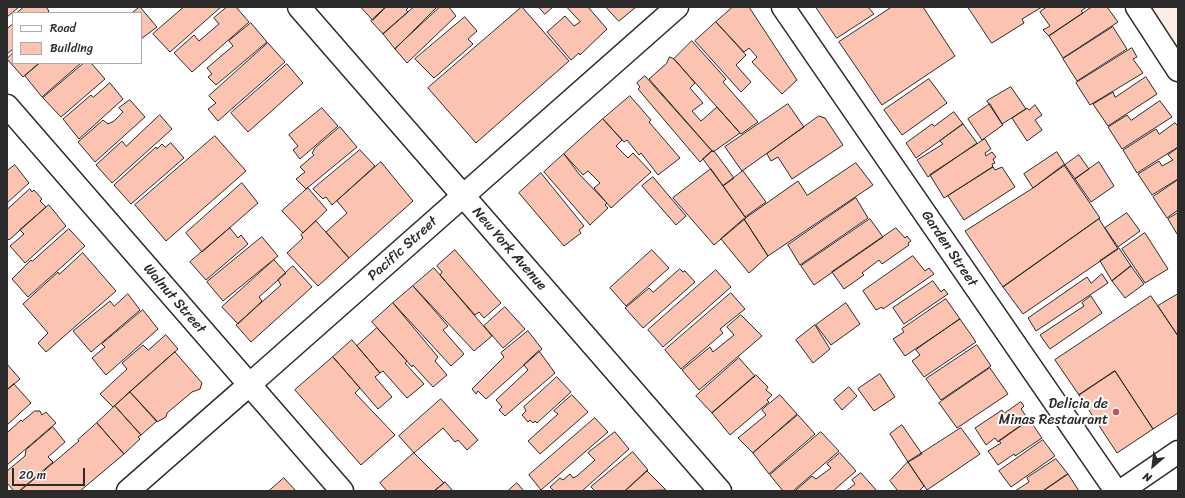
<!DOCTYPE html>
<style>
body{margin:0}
#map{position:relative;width:1185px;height:498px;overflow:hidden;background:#fff;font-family:Sriracha,sans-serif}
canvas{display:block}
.frame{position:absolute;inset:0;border:8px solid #2b2b2b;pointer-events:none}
.legend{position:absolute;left:12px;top:12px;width:130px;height:52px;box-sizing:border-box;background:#fff;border:1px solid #aaa;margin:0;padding:5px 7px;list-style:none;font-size:12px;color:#2b2b2b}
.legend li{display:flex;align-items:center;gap:8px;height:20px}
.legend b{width:20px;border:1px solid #aaa}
.north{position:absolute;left:1133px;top:446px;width:40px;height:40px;-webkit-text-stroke:3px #fff;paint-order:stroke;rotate:208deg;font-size:11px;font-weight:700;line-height:16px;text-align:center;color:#2b2b2b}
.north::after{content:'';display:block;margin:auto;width:14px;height:18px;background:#2b2b2b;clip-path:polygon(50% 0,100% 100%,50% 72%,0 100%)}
.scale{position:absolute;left:12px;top:468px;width:73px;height:18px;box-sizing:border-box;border:2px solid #2b2b2b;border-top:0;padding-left:5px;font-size:12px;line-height:14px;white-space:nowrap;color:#2b2b2b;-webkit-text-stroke:3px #fff;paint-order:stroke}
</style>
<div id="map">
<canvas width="1185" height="498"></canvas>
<div class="frame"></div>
<ul class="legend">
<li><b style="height:5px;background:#fff"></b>Road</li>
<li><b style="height:11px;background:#fcc4b0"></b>Building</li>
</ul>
<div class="north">N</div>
<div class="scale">20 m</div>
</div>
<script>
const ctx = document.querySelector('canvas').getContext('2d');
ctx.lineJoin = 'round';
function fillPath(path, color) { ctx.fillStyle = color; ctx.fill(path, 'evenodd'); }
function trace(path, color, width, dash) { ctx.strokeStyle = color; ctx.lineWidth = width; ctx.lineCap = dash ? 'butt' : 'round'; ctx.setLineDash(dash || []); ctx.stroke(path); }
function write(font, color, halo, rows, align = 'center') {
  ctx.font = font + ' Sriracha,sans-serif'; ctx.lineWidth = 4; ctx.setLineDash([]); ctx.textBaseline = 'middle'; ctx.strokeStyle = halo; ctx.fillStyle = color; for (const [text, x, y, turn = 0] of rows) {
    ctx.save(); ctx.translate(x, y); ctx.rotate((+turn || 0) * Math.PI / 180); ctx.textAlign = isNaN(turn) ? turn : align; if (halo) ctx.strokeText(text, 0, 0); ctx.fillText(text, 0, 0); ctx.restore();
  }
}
const built = new Path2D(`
 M1151,7H1178V48Z`);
const building = new Path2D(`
 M7,7H19L7,17Z
 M24,7H46L49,11L47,13H17Z
 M140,7L157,27L141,39V13H132Z
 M184,7H221L170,52L153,34Z
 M227,7H236L249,22L192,72L174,53L194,35L199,41L219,24L214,18Z
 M361,7H386L373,20Z
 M386,7H409L406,10L408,12L383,34L371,21Z
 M414,7H437L395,49L383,34Z
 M440,7H449L456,16L407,63L395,49Z
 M522,7L569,61L476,143L428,88Z
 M539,7H553L545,14Z
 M567,7H588L607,29L580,55L579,53L571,60L547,32L565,16L574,26L580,22Z
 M606,7H636L619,21Z
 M733,7H749L797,80L782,94L752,62L757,57L749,48L744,52L716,22Z
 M816,7H868L874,14L837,38Z
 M892,7H923L955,56L882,105L839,42Z
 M968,7H1042L1022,19L1024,23L992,43Z
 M1047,7H1087L1081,11L1083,13L1049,36L1043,30L1050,26L1040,12Z
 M1092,7H1107L1118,22L1063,58L1049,36Z
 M465,17L477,31L468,39L473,44L434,78L415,59Z
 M716,22L746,55L736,65L751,82L741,92L695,41Z
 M251,23L267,42L216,85L208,77L212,74L207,68L233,46L229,41Z
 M13,24V49L7,54V29Z
 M1113,27L1127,49L1077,81L1063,59Z
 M692,41L726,79L723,82L758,122L741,134L674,59Z
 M268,43L285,62L218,121L208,109L216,103L209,96Z
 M1132,48L1137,57L1133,59L1143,73L1090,105L1076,83Z
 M13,53V63H39L23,77L7,59Z
 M670,57L674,59L695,83L690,88L703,103L692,111L701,121L717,107L740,133L713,152L649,79L666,64Z
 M40,63H81L42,97L25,76Z
 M84,63H91L105,79L61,117L43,98Z
 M287,64L303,83L248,132L231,113Z
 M645,76L712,151L700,162L638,89L640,87L637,83Z
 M1146,77L1157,94L1108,126L1093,104L1113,92L1115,97Z
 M929,79L947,103L902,135L884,110Z
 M110,83L123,99L79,139L63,119L91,95L93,97Z
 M1011,87L1026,109L1002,124L987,101Z
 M630,96L651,120L649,122L680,158L658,175L641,153L639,155L627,140L624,142L603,119Z
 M130,100L145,117L95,162L78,142L103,120L108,124L114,121L123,112L119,108Z
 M1160,101L1172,117L1122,149L1108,127L1127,115L1131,120Z
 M788,104L804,127L742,171L725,147Z
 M990,104L1003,125L982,140L968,119Z
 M1035,105L1042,115L1035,120L1042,130L1027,141L1012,118L1027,108L1029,110Z
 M322,108L338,126L300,159L293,150L298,146L289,135Z
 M954,112L963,124L916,158L906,143L932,124L934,126Z
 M160,115L172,129L112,183L96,165L122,141L126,146Z
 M819,116L825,118L843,145L792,179L778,157L771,161L767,154Z
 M603,119L622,140L616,146L628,158L633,153L651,172L611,208L594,188L600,183L588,171L583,175L564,154Z
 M1175,123L1178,126V147L1137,173L1123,150L1156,129L1159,134Z
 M963,124L977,143L928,177L917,160L943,144L940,141Z
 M340,127L357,147L306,189L296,179L305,172L300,167L314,155L312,153L315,148Z
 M215,136L246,171L166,241L135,205Z
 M985,139L991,149L985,153L986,156L992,152L996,157L993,159L995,163L992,164L993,167L944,198L930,175Z
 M171,143L184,158L131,204L114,185L156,147L157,149L162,144L165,147Z
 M1178,148V179L1152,195L1138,174L1159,161L1162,166L1173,160L1168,155Z
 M360,150L375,166L332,205L326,197L323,199L313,189Z
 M712,151H714L734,178L723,186L703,159Z
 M1057,152L1065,165L1033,188L1024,174Z
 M564,154L579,174L607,203L605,205L608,208L590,225L544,172Z
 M1079,155L1089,169L1075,179L1065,165Z
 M381,162L413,201L349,258L326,232L347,213L337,201Z
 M1099,162L1114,186L1091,202L1075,179Z
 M856,163L873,185L768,256L744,219L798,181L807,195Z
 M15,165L29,183L7,203V171Z
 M1064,165L1100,218L1003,287L965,231L1033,188Z
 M993,167L995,170L1002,167L1015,187L964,220L948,196Z
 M711,169L746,218L714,245L673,198Z
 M743,171L766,202L745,217L723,186Z
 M541,173L584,226L579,230L581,233L564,246L519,193Z
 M653,177L686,216L676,225L642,186Z
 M1178,180V210L1167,218L1153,197Z
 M242,183L258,203L202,252L186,233Z
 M308,188L327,210L303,233L282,211Z
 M30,189L32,192L34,190L42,199L40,201L46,207L9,240L7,238V210Z
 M856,198L868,218L800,265L788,245Z
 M49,205L66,226L25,263L10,246L24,234L20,230Z
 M1127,213L1140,231L1118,247L1105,228Z
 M1178,213V233L1177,234L1168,219Z
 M744,219L768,256L749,273L721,239Z
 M870,219L883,237L814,285L801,266Z
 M1099,219L1118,249L1023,314L1003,287Z
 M316,221L349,258L318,286L287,253L303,238L301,235Z
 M230,228L238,238L241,235L248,244L206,280L190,262Z
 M896,228L905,238L907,236L911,241L908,243L909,245L882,264L879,260L862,273L864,275L844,289L832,272Z
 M69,229L85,246L28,297L12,279L31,260L32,261Z
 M1145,233L1168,269L1145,283L1122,249Z
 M262,237L278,256L223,301L207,282Z
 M1119,248L1131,266L1112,281L1100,261Z
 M455,250L501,303L484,318L479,312L475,315L440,275L442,272L437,266Z
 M652,250L669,268L626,306L610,288Z
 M83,253L116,291L46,352L38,343L48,333L23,304L58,272L59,274Z
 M913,256L925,271L929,268L934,274L883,309L882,307L876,310L863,291Z
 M274,260L286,273L259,297L262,301L238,324L222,307Z
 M293,266L312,287L251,342L236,325L281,285L278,280Z
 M1131,266L1144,284L1125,298L1112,281Z
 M434,268L492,336L474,351L413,286Z
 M680,269L683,272L685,271L695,282L643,328L625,308L649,288L653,292Z
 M716,270L731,287L663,347L648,330Z
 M1102,274L1108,283L1036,331L1028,318L1087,277L1091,283Z
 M933,281L941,292L944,289L948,294L904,324L893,308Z
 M413,286L448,326L443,330L464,354L451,366L393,303Z
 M731,293L745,309L720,329L723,333L681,369L665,350Z
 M128,294L140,310L91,352L73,331L110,301L114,306Z
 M1178,294V336L1158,306Z
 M1091,296L1102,313L1050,349L1040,335L1084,306L1082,303Z
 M1151,296L1178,336V413L1153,429L1115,371L1079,395L1055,360Z
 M946,299L960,319L905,356L893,339L904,332L902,329Z
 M393,303L438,357L435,361L447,375L433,387L413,365L412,367L372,322Z
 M846,303L860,324L831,345L816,325Z
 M505,307L525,329L503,348L484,326Z
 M143,310L158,329L106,375L92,358L105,347L102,344Z
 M741,315L762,336L699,390L682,370L710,347L713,352L734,335L727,327Z
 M960,319L976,342L924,377L912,361L920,355L916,350Z
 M815,325L830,349L813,363L796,340Z
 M377,328L407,361L405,363L424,384L407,398L383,371L380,373L357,346Z
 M528,331L542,349L486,399L478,391L476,394L472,389L504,357L501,353Z
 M166,335L178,349L113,407L100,394L127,369L122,363L143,345L148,350Z
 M352,340L380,373L375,377L392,397L378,409L333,357Z
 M977,345L991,366L941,400L926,379Z
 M539,351L555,373L505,416L499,410L502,407L496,400L528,370L524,365Z
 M175,352L202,383L200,389L192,392L167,413L166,417L157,422L130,392Z
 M333,357L360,388L355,393L395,435L361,465L295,390Z
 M739,358L755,376L712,413L696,396Z
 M7,364L20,379L7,390Z
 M990,368L1008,394L957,428L939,403Z
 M1115,371L1153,429L1117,453L1079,395Z
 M880,374L895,397L874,411L858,389Z
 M756,375L768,387L766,390L772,395L767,400L769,402L730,435L712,413Z
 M557,377L571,392L537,423L535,421L533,423L530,420L528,422L522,415L526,411L524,407Z
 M14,384L31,403L7,425V390Z
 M849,387L857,396L842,410L834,400Z
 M130,392L157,421L141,435L115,406Z
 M572,395L588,412L540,454L528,441L558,414L554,411Z
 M780,395L797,414L753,453L738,438L766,415L762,410Z
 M441,399L478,440L467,450L458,440L455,442L443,428L414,453L399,436Z
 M1021,402L1024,406L1021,409L1029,420L998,442L995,438L986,445L975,428L1002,410L1004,413Z
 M115,406L141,435L138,437L140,439L124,454L97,423Z
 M35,411H40L42,415L46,412L56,423L7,465V433L21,420L22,421Z
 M798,415L815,434L769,474L753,453Z
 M595,418L608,432L541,490L529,475Z
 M1032,418L1035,423L1033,425L1042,438L1015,456L1014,454L998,465L988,451L1001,443L999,441Z
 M97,423L124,454L80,491H20L79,441L78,440Z
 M902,425L922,454L908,462L890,434Z
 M53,427L65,442L48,457L53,462L19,491H14L7,483V471L25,456L26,450Z
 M961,428L980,454L927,490L908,462Z
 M615,432L629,449L582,491H554L550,487L560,478L563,480L570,474L573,478L577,476L595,460L588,453Z
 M821,432L839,451L793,491H783L770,475Z
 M1043,440L1055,456L1011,487L999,471Z
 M633,452L648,470L625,491H595L591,487Z
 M414,453L444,483L434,491H387L380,483Z
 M840,453L856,471L833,491H795L812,476L816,479L831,468L827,464Z
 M1056,459L1068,474L1043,491H1015L1029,482L1027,478Z
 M908,462L924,486L919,491H898L890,481Z
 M647,471L666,490L625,491Z
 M861,473L877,491H846L855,484L852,480Z
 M1068,474L1079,491H1043Z
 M284,478L296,491H269Z
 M445,482L453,491H434L444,483Z
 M517,483L524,491H508Z`);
const street = new Path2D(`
 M299,7L720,491
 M783,7L1116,491
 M1137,7L1178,70
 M128,491L249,385
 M1121,491L1178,452`);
const secondary = new Path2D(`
 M7,106L342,491
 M249,385L677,7`);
const markers = [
 [1116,412,4,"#d1495b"]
];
const streetNames = [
 ["Pacific Street",403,249,-42],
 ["New York Avenue",509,249,49],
 ["Garden Street",949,249,56],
 ["Walnut Street",174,299,49]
];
const poiNames = [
 ["Delicia de",1108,404],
 ["Minas Restaurant",1108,420]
];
fillPath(built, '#feede7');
fillPath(building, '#fcc4b0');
trace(building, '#2b2b2b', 1);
trace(street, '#2b2b2b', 25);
trace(secondary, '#2b2b2b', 25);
trace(street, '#fff', 22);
trace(secondary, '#fff', 22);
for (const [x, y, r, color] of markers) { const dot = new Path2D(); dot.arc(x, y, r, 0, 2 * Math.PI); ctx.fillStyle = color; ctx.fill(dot); trace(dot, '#fff', 1.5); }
write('14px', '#2b2b2b', '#fff', streetNames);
write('14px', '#2b2b2b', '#fff', poiNames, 'right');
</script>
